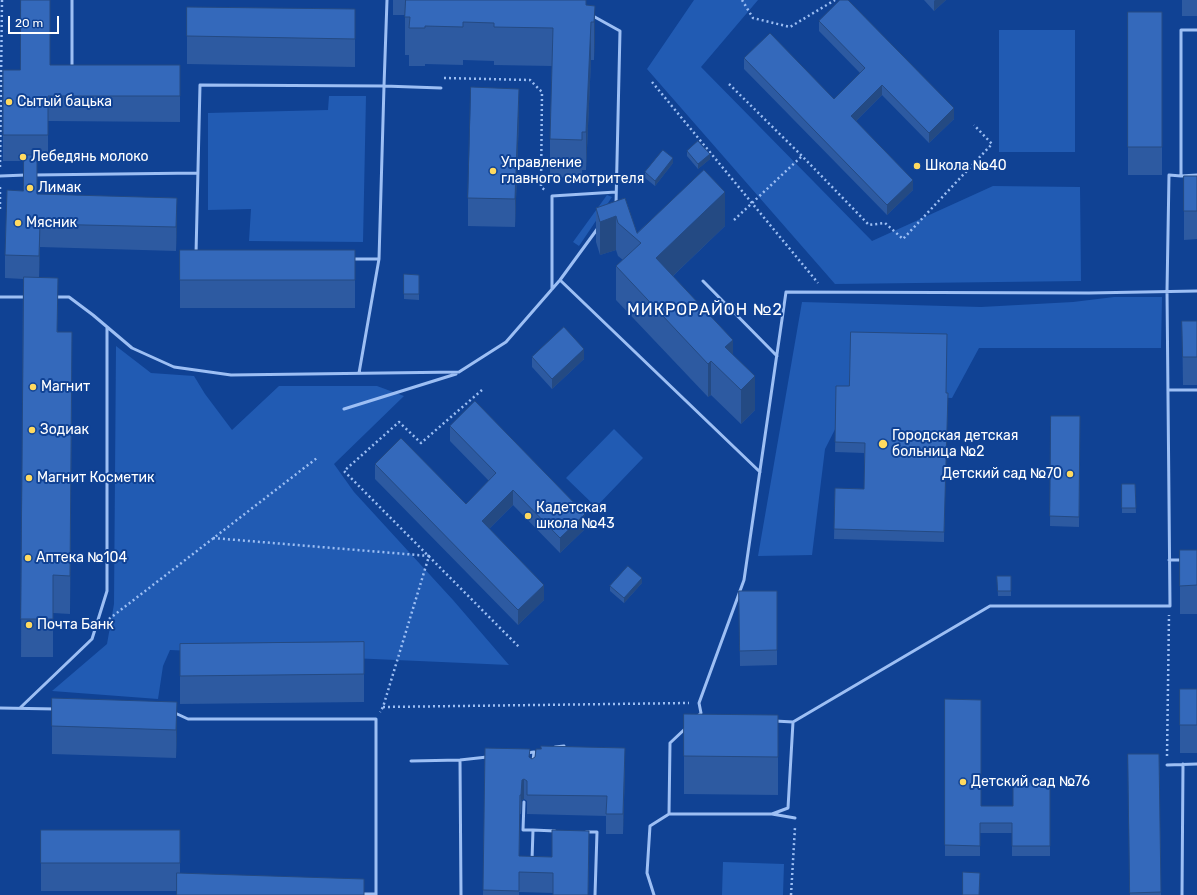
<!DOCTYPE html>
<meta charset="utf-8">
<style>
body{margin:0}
#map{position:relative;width:1197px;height:895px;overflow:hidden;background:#104294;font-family:Rubik,sans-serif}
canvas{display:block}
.scale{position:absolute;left:8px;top:16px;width:51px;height:18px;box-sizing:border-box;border:2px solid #fff;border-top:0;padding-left:5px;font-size:12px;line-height:14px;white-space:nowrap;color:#fff;-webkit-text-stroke:3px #104294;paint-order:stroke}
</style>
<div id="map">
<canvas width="1197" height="895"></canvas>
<div class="scale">20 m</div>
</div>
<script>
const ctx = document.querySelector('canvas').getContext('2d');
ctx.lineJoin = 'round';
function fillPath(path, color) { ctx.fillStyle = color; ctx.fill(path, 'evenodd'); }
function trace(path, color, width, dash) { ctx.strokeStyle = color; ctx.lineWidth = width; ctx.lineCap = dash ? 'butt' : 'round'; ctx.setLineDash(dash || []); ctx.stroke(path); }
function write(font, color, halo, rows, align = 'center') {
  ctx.font = font + ' Rubik,sans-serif'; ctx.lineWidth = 4; ctx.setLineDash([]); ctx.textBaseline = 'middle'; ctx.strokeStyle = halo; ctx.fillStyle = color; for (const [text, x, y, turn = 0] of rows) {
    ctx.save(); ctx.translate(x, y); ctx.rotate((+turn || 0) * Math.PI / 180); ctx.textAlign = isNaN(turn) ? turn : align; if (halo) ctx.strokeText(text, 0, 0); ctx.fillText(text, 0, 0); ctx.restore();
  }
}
const green = new Path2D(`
 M694,0H758L701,67L872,241L993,186L1080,187L1081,281L835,284L647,69Z
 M999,30H1075V152H999Z
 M329,96H366L363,242L249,241L251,209L208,210V113L328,110Z
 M607,195L612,197L579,246L573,242Z
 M1114,297H1162L1161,348H979L952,398L853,394L825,449L812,555L758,556L802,302L981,307L1073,302Z
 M116,346L151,373L194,376L205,394L232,430L279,386H377L404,396L334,464L354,492L453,600L509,665L170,650L163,666L158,699L52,691L107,644L114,604Z
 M614,429L643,458L596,507L566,478Z
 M723,862L784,864L783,895H722Z`);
const path = new Path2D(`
 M742,0L753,18L790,27L835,0
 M444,78L530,80L542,92L541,187L545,190
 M652,82L818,283
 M729,84L802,156L869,225L885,223L903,239L992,144L974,125
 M0,167L2,0
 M0,209V184
 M734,220L802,156
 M482,390L421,443L399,422L344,471L520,648
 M213,538L429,556L383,707L380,712
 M109,619L317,458
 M383,707L689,703
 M1167,756L1169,615
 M791,895L795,827`);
const lane = new Path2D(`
 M72,0V68
 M387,0L384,86L441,88
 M593,16L620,31L616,204
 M1197,30H1181V176L1197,175
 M34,175L198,173
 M0,176L26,175
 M196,254L200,85L384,86L379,259
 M351,259H379L359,373
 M560,280L760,472
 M703,281L777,356
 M552,289V196L616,192
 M0,297H26
 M54,297H69L93,315L132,348L174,367L231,375L459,372L506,342L560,280L598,228
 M1168,390H1197
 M344,409L456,374
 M1169,560H1183
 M21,707L92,639L107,591V327
 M0,708L56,709
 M175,713L188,719H376V895
 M698,716L701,713L699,703L744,580L786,292L1089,293L1197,291
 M775,721L793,722
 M555,747L564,746
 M526,753L534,752L533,761
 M460,760L461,895
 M411,761L460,760L487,757
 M1167,765L1197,764
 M524,802L523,830H533
 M669,814L670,743L687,727
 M772,814L795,818
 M586,832H597L595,895
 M532,860L533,830L555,831
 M361,894H375
 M654,895L647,873L650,826L669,814H772L788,808L793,722L990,606H1170L1167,291L1169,175L1181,176
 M1182,895L1183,764`);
const wall = new Path2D(`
 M393,0H586V5L595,6L594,60H591L586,170H582V178L550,177V139L552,66L494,65V61L463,60V65L425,64V66H409V55H405V15H393Z
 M924,0H946L934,11Z
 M1182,0H1197V16H1182Z
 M355,9V67L187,64V36Z
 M1128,12H1162V175H1128Z
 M819,21L954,119L929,143L882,95L856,121L913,190L887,215L744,69V58L834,99L860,73L819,31Z
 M50,65H180V122L48,121V161H37V194L177,221L176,251L40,247L39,278L58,332L72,371L70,614L53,613V657H21L23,279L5,278V255L23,191L24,161H3V70H20Z
 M519,117L515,227L468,226V198Z
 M687,151L710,159L698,169L687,156Z
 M673,163L655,186L645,178V172Z
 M1184,176H1197V239L1184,240Z
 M625,198L637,233L725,226L673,276L755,410L741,424L711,395L708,397L616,300V266L623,260L618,256L616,250L600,255L596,242V208Z
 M180,250H355V308H180Z
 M404,274L419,275V300L404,299Z
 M1182,321H1197V385H1183Z
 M947,344L946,393L944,542L834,539L835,488L864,489V453L835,452L836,386H849Z
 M532,357L584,359L552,389L532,367Z
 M1051,416H1080L1079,527L1050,526Z
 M450,426L585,529L560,553L513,505L489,529L544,600L518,625L375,479V464L466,504L489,481L450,441Z
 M1122,484H1135L1136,513H1122Z
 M1180,550H1197V614H1180Z
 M997,576H1011V596H998Z
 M642,583L624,603L610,591V586Z
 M739,591H777V665L740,666Z
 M364,642V702L180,704V644Z
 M1180,689H1197V753H1180Z
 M945,699L981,806H1013L1050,782V856H1012V833H980V856H945Z
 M684,714L778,753V795L684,794Z
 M52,726L177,730L176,758L52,754Z
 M485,748L530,758L532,759L625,768L623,834H606V816L527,814V801L524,799L522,800L521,814H520L519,856L552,857L589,850L588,895H553V893L519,892V895H483Z
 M1128,754H1159L1161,895H1130Z
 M41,830H180V873L364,895L177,891H41Z`);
const shadedWall = new Path2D(`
 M935,0H946L934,11V1Z
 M595,6V44L594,60V22Z
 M591,22V60L586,170V132Z
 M882,85V95L851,126V116Z
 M519,89V117L515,227V199Z
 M954,108V119L929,143V133Z
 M710,154V159L698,169V164Z
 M673,158V163L655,186V181Z
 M913,180V190L887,215V205Z
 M725,192V226L656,292V258Z
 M177,198V221L176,251V227Z
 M616,216V250L600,255V222Z
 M40,224V247L39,279V256Z
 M72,332V371L70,614V576Z
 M733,340V373L725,347Z
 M584,349V359L552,389V379Z
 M711,361V395L708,397V364Z
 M755,376V410L741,424V390Z
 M513,490V505L482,536V521Z
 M585,514V529L560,553V538Z
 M642,578V583L624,603V598Z
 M544,585V600L518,625V610Z
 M177,702V730L176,758V730Z
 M625,748V768L623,834V814Z
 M524,779V799L522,800L521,814V795L522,780Z`);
const building = new Path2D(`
 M21,0H50V65H180V96H48V135H3V70H20Z
 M406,0H586V5L595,6L594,22H591L586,132H582V140L550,139L553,28L494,27V23L463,22V27L425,26V28H409L410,17H405Z
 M840,0H848L954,108L929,133L882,85L851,116L913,180L887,205L744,58L770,33L834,99L865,68L819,21Z
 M187,7L355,9V39L187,36Z
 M1128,12H1162V147H1128Z
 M471,87L519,89L515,199L468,198Z
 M698,141L710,154L698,164L687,151Z
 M663,150L673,158L655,181L645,172Z
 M24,155H37V194L177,198L176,227L40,224L39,256L5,255L7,190L23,191Z
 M704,170L725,192L656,258L733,340L725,347L755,376L741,390L711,361L708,364L616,266L641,243L618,223L616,216L600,222L596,208L625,198L637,233Z
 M1184,176H1197V211H1184Z
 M180,250H355V280H180Z
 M404,274L419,275V294H404Z
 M24,277L58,278L57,332H72L70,576L53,575V619H21Z
 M1182,321H1197V357H1183Z
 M564,327L584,349L552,379L532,357Z
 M851,332L947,334L946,393H948L944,532L834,529L835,488L864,489L865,443L835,442L836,386H849Z
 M475,401L585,514L560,538L513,490L482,521L544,585L518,610L375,464L401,438L466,504L496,473L450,426Z
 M1051,416H1080L1079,517L1050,516Z
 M1122,484H1135L1136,508H1122Z
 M1180,550H1197V585L1180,586Z
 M628,566L642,578L624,598L610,586Z
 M997,576H1011V591H998Z
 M739,591H777V650L740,651Z
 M364,642V674L180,676V644Z
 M1180,689H1197V725H1180Z
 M52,698L177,702L176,730L52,726Z
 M945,699L981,700V806H1013V782H1050V846H1012V823H980V846L945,845Z
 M684,714L778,715V757L684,756Z
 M541,746L625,748L623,814H606L607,796L527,795V781L524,779L522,780L521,795H520L519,856L552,857V830L589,831L588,895H553V873L519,872V891L483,890L485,748L530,749L529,757L532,759L535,757L536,749H541Z
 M1128,754H1159L1161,892L1130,893Z
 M41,830H180V863H41Z
 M963,872L980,873L979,895H963Z
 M177,873L364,879V895H177Z`);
const markers = [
 [9,102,4,"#ffda60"],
 [23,157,4,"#ffda60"],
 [917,166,4,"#ffda60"],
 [493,171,4,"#ffda60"],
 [30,188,4,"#ffda60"],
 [18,223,4,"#ffda60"],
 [33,387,4,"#ffda60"],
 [32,430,4,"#ffda60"],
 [883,444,5,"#ffda60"],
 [1070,474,4,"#ffda60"],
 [29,478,4,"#ffda60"],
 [528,516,4,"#ffda60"],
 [28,558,4,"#ffda60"],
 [29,625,4,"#ffda60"],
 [963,782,4,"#ffda60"]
];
const poiNames = [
 ["Сытый бацька",17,102],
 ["Лебедянь молоко",31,157],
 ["Управление",501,163],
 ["главного смотрителя",501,179],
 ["Школа №40",925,166],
 ["Лимак",38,188],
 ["Мясник",26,223],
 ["Магнит",41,387],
 ["Зодиак",40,430],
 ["Городская детская",892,436],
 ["больница №2",892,452],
 ["Детский сад №70",1062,474,"right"],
 ["Магнит Косметик",37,478],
 ["Кадетская",536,508],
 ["школа №43",536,524],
 ["Аптека №104",36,558],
 ["Почта Банк",37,625],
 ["Детский сад №76",971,782]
];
const quarterNames = [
 ["МИКРОРАЙОН №2",705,310]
];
fillPath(green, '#215bb3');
trace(path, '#9dbff4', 2.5, [2, 3]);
trace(lane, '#9dbff4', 3);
fillPath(wall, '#2d5aa1');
fillPath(shadedWall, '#244a83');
fillPath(building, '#3469bb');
trace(building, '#244a83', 1);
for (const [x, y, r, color] of markers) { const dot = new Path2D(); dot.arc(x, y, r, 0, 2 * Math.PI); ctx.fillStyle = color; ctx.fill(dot); trace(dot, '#104294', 1.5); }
write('14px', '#fff', '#104294', poiNames, 'left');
ctx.letterSpacing = '1px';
write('16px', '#fff', '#104294', quarterNames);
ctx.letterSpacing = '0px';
</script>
